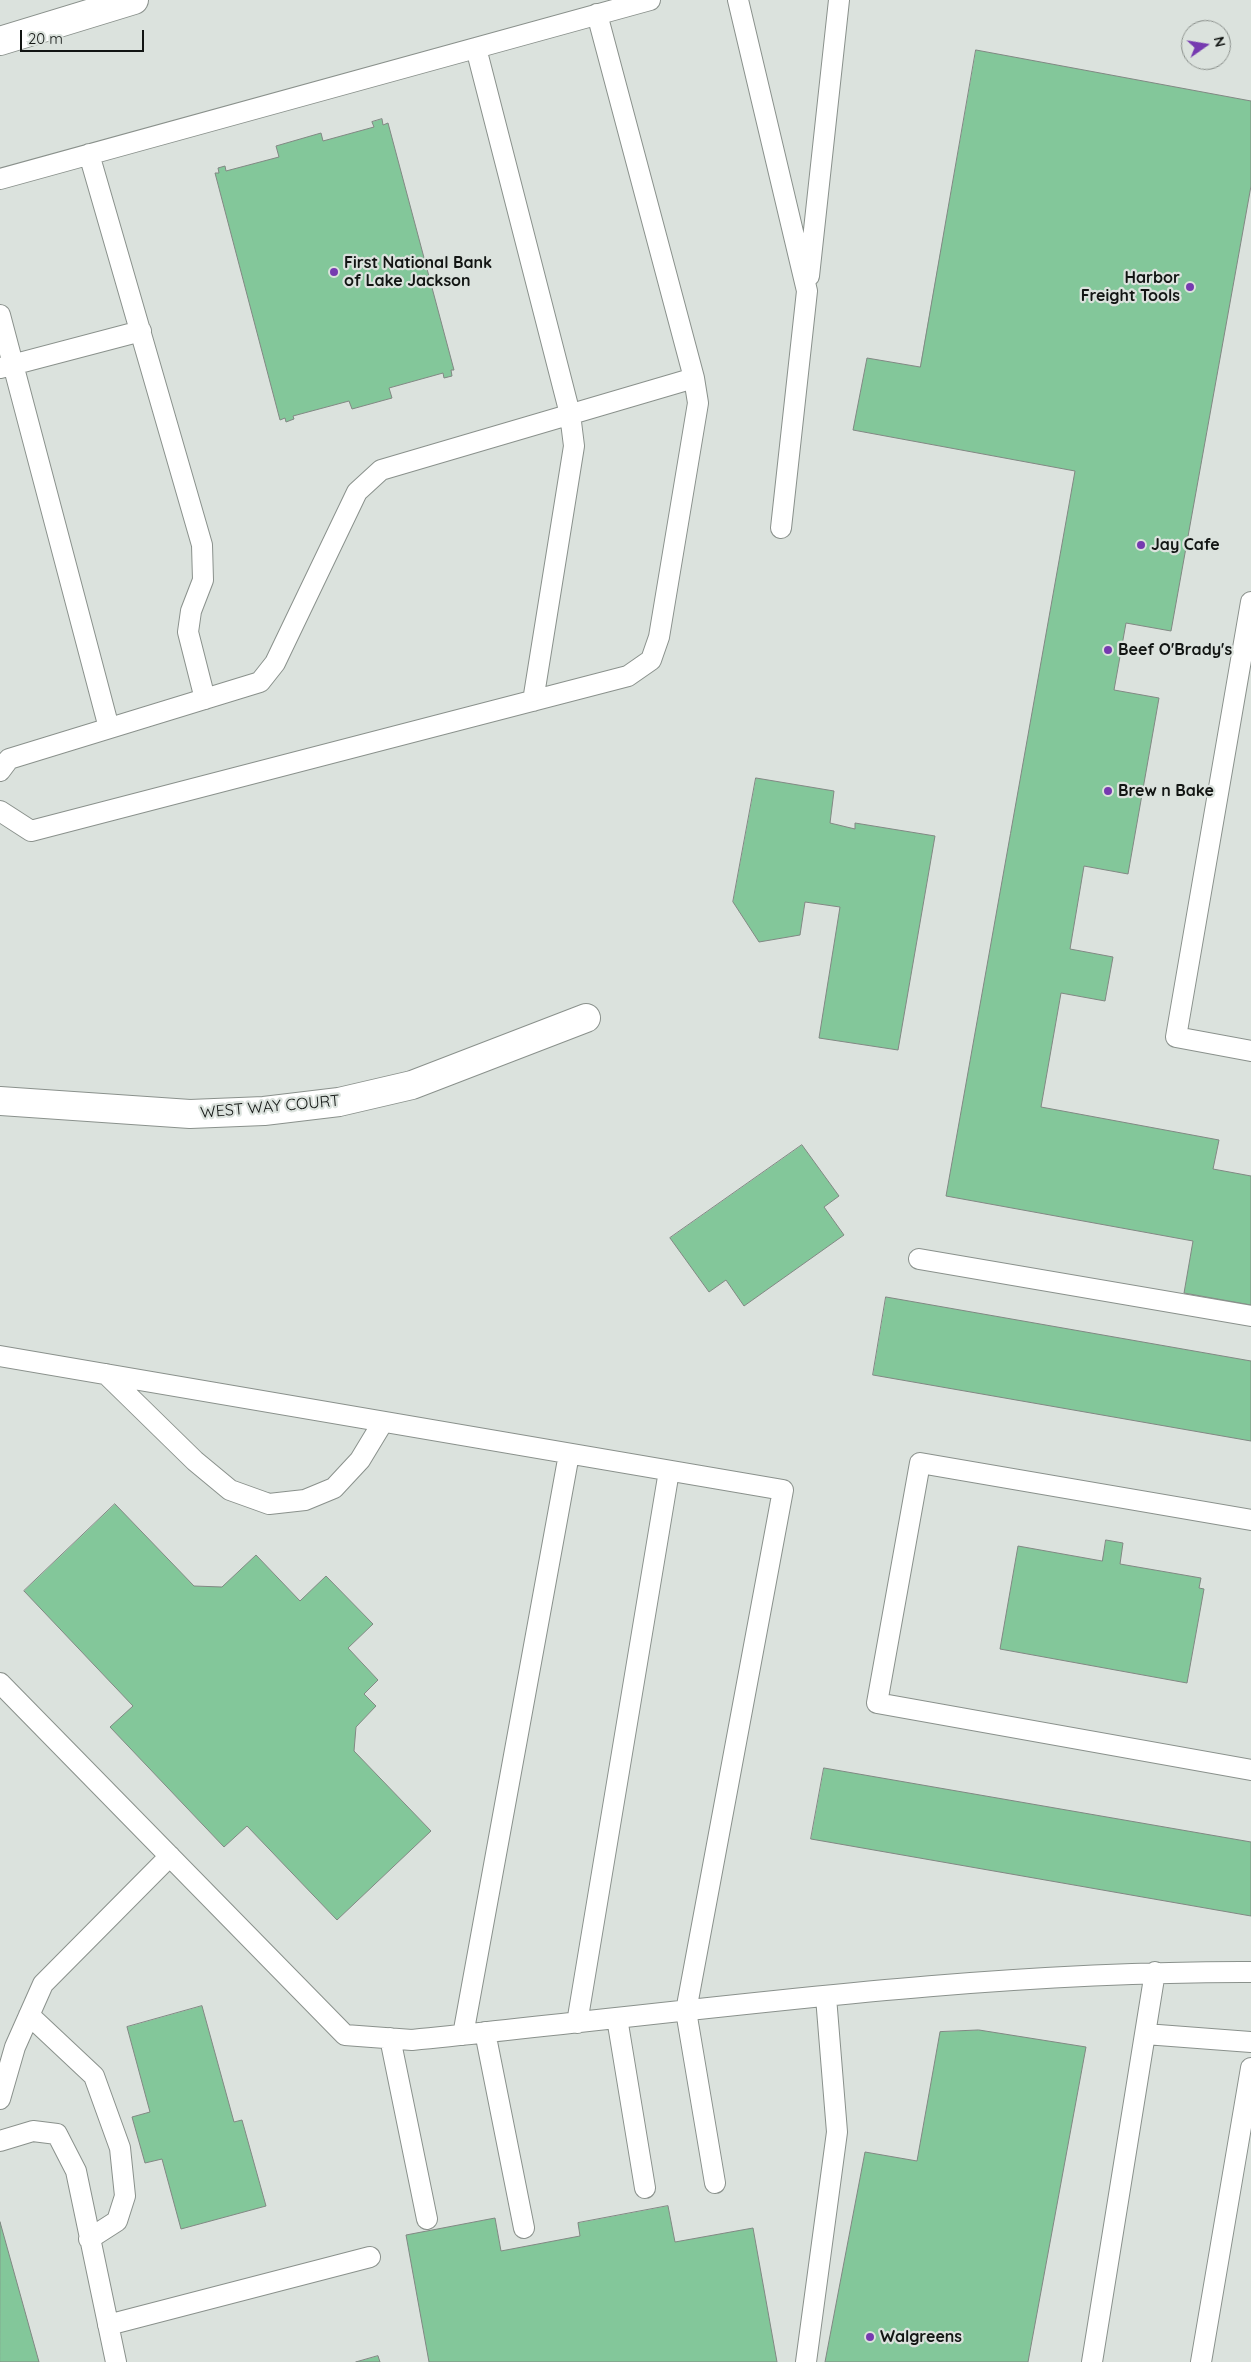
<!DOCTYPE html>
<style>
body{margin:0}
#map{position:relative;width:1251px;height:2362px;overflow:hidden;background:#dbe2dd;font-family:Quicksand,sans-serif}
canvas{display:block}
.north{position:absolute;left:1181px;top:20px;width:50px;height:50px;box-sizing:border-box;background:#dbe2dd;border:1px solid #8b908c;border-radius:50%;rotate:77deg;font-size:14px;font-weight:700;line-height:20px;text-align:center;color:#121513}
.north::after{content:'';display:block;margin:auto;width:18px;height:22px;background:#763ab0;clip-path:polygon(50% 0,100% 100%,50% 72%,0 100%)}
.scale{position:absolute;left:20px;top:30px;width:124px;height:22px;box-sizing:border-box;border:2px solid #121513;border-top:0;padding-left:6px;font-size:15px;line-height:18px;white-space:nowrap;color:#121513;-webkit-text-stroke:4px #dbe2dd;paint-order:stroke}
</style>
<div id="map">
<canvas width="1251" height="2362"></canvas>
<div class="north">N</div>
<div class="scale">20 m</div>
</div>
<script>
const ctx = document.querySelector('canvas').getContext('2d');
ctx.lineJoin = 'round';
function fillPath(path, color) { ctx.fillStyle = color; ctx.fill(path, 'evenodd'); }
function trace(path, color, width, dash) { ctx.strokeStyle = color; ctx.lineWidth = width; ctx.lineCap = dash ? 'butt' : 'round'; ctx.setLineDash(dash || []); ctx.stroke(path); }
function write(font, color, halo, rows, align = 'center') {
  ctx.font = font + ' Quicksand,sans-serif'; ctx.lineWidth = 4.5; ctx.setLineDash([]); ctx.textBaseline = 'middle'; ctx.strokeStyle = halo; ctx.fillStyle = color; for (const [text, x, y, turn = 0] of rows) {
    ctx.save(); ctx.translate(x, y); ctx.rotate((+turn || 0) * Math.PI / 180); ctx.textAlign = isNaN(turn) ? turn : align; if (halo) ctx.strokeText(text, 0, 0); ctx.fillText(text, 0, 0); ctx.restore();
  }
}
const building = new Path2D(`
 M976,50L1251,101V186L1171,631L1126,623L1114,690L1159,698L1128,874L1084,866L1070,949L1113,957L1105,1001L1061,993L1041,1107L1219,1140L1213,1169L1251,1176V1305L1184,1293L1193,1241L946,1196L1075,471L853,430L867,358L920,367Z
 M382,119L383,125L388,123L454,370H451L452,376L444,378L443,373L389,388L392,398L352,409L349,401L293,416L294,419L286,422L285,418L280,420L215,173H219L218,168L225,166L226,171L279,157L276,146L321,133L323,141L374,127L372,122Z
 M756,778L834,791L830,823L855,829V823L935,836L898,1050L819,1038L840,907L805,902L800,935L759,942L733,902Z
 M802,1145L839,1196L824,1207L844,1235L744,1306L726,1280L709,1292L670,1238Z
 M886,1297L1251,1361V1441L873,1375Z
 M115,1504L194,1586L222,1587L256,1555L300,1601L326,1576L373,1624L348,1648L378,1680L364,1694L376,1706L356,1727L354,1751L431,1831L337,1920L247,1826L224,1847L110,1727L133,1706L24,1591Z
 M1106,1540L1123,1543L1120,1564L1201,1578L1199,1588L1204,1589L1187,1683L1000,1649L1018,1546L1102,1561Z
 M824,1768L1251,1842V1916L811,1839Z
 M202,2006L234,2122L242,2120L266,2206L181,2229L162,2159L145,2163L132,2117L150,2112L127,2027Z
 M979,2030L1086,2047L1028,2362H825L865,2152L917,2161L940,2032Z
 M668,2206L675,2242L753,2228L777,2362H429L406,2235L495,2218L501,2251L580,2236L578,2223Z
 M0,2222L39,2362H0Z
 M378,2356L380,2362H356Z`);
const lane = new Path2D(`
 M738,0L807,291L781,528
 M476,48L570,414L574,446L533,701
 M89,154L202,545L203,580L191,611L188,632L205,699
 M0,179L650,0
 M809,276L839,0
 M0,315L109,728
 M0,368L141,331
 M1251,602L1176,1037L1251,1051
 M0,771L9,759L260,682L275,663L357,492L381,470L694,378
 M0,811L31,831L628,676L651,660L659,637L698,403L694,378L597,14
 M919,1259L1251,1316
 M0,1356L783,1490L686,2011L715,2183
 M106,1374L195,1461L230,1490L269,1504L305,1500L334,1488L360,1460L383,1422
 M1251,1520L920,1463L877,1703L1251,1770
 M0,1683L345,2035L412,2040C691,2012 970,1971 1251,1972
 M29,2015L94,2076L120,2148L125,2196L117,2221L89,2239
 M617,2018L645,2188
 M577,2023L669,1471
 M485,2032L524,2228
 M1145,2034L1251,2042
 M463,2035L569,1454
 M390,2038L427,2219
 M0,2099L15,2047L43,1984L170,1856
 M0,2141L33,2131L57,2134L76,2171L116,2362
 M108,2325L370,2257
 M806,2362L837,2132L826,1997
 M1092,2362L1155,1972
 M1201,2362L1251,2068`);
const street = new Path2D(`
 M0,1101L190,1114L264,1111L339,1102L412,1085L586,1018`);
const primary = new Path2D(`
 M0,41L134,0`);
const markers = [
 [334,272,5,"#763ab0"],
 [1190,287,5,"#763ab0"],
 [1141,545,5,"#763ab0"],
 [1108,650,5,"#763ab0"],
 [1108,791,5,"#763ab0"],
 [870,2337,5,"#763ab0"]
];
const poiNames = [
 ["First National Bank",344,263],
 ["of Lake Jackson",344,281],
 ["Harbor",1180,278,"right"],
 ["Freight Tools",1180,296,"right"],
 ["Jay Cafe",1151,545],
 ["Beef O'Brady's",1118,650],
 ["Brew n Bake",1118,791],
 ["Walgreens",880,2337]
];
const streetNames = [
 ["WEST WAY COURT",270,1107,-5]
];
fillPath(building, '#83c79a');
trace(building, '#818883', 1);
trace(lane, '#8a918c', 22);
trace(street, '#8a918c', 30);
trace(primary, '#8a918c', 30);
trace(lane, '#fff', 20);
trace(street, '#fff', 28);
trace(primary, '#fff', 28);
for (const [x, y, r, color] of markers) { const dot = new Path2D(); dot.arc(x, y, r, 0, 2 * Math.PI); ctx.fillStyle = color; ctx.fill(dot); trace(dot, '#dbe2dd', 2); }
write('bold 16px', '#121513', '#dbe2dd', poiNames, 'left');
write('16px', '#121513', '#dbe2dd', streetNames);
</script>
